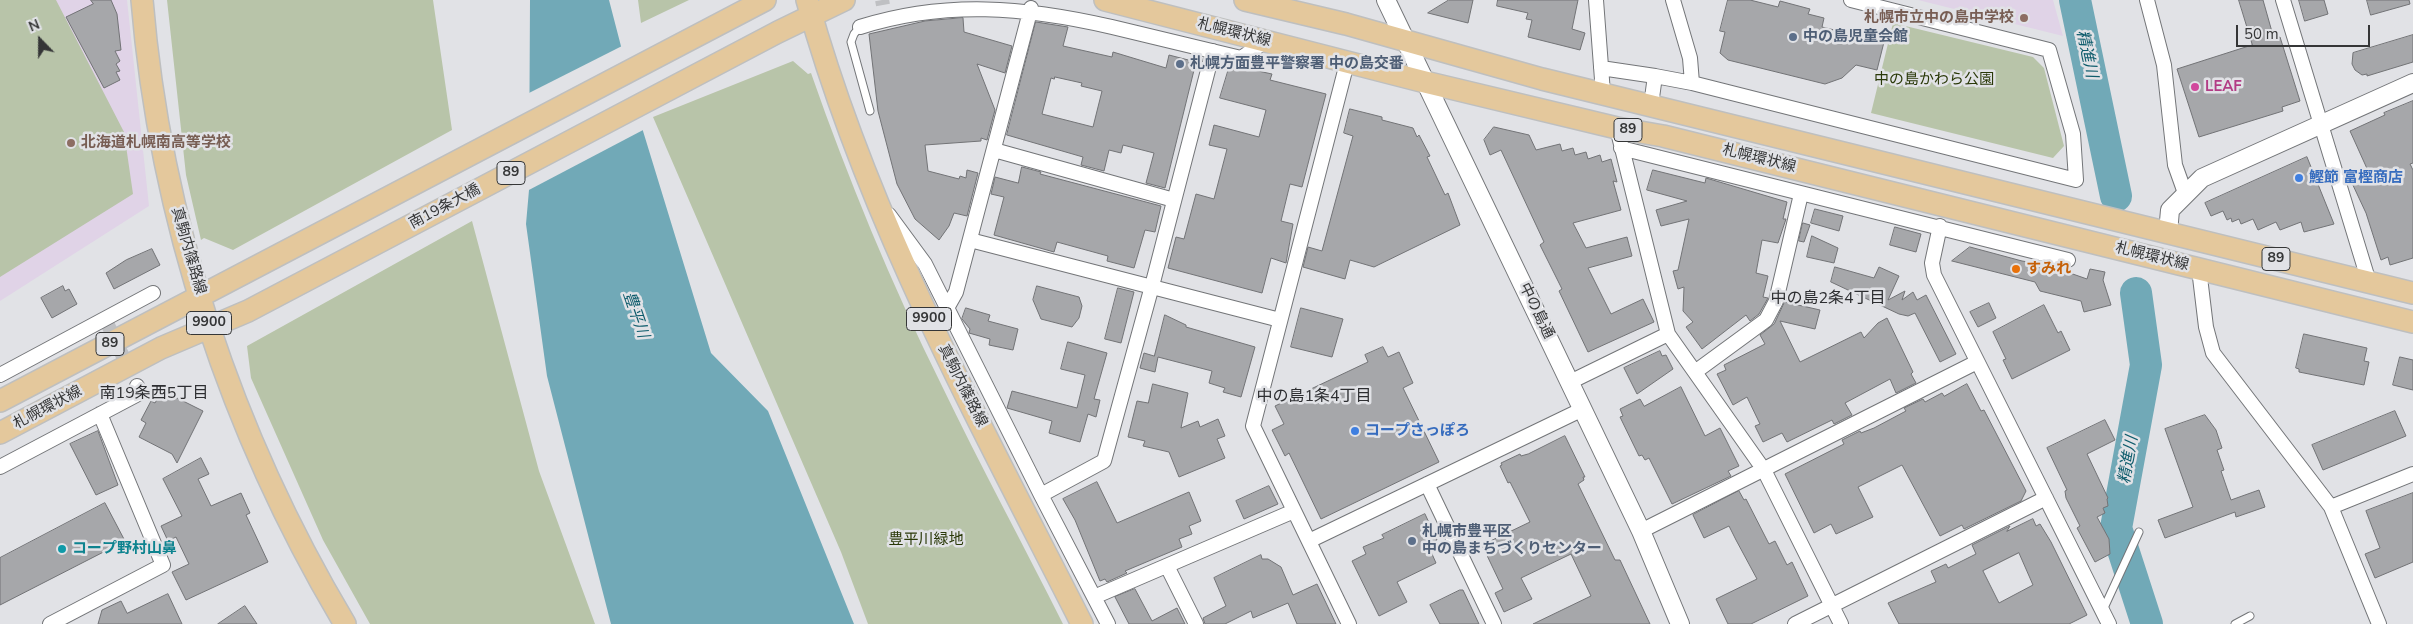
<!DOCTYPE html>
<meta charset="utf-8">
<style>
body{margin:0}
#map{position:relative;width:2413px;height:624px;overflow:hidden;background:#e1e2e6;font-family:"Nunito Sans",sans-serif}
canvas{display:block}
.north{position:absolute;left:15px;top:15px;width:50px;height:50px;-webkit-text-stroke:4px #e1e2e6;paint-order:stroke;rotate:338deg;font-size:14px;font-weight:700;line-height:20px;text-align:center;color:#353637}
.north::after{content:'';display:block;margin:auto;width:18px;height:22px;background:#353637;clip-path:polygon(50% 0,100% 100%,50% 72%,0 100%)}
.scale{position:absolute;left:2236px;top:25px;width:134px;height:22px;box-sizing:border-box;border:2px solid #353637;border-top:0;padding-left:6px;font-size:15px;line-height:18px;white-space:nowrap;color:#353637;-webkit-text-stroke:4px #e1e2e6;paint-order:stroke}
</style>
<div id="map">
<canvas width="2413" height="624"></canvas>
<div class="north">N</div>
<div class="scale">50 m</div>
</div>
<script>
const ctx = document.querySelector('canvas').getContext('2d');
ctx.lineJoin = 'round';
function fillPath(path, color) { ctx.fillStyle = color; ctx.fill(path, 'evenodd'); }
function trace(path, color, width, dash) { ctx.strokeStyle = color; ctx.lineWidth = width; ctx.lineCap = dash ? 'butt' : 'round'; ctx.setLineDash(dash || []); ctx.stroke(path); }
function write(font, color, halo, rows, align = 'center') {
  ctx.font = font + ' "Nunito Sans","Noto Sans JP",sans-serif'; ctx.lineWidth = 5; ctx.setLineDash([]); ctx.textBaseline = 'middle'; ctx.strokeStyle = halo; ctx.fillStyle = color; for (const [text, x, y, turn = 0] of rows) {
    ctx.save(); ctx.translate(x, y); ctx.rotate((+turn || 0) * Math.PI / 180); ctx.textAlign = isNaN(turn) ? turn : align; if (halo) ctx.strokeText(text, 0, 0); ctx.fillText(text, 0, 0); ctx.restore();
  }
}
const education = new Path2D(`
 M0,0H127L149,206L0,301Z
 M1918,0H2053L2063,36Z`);
const green = new Path2D(`
 M0,0H56L124,132L133,194L0,277Z
 M167,0H433L452,130L233,250L204,238L201,240L186,175Z
 M638,0H689L641,23Z
 M1893,23L2033,57L2044,68L2064,146L2053,158L1871,113Z
 M793,61L808,74L811,73C848,179 891,283 941,384C980,465 1023,544 1063,624H868L841,552L653,117Z
 M472,221L539,471L595,624H370L323,540L251,378L247,346Z`);
const water = new Path2D(`
 M530,0H609L643,131L711,353L768,411L854,624H611L547,376L526,224L529,190Z`);
const pier = new Path2D(`
 M624,45L645,129L527,191V94Z`);
const river = new Path2D(`
 M2075,0L2116,196
 M2136,293L2146,365L2116,528L2147,624`);
const building = new Path2D(`
 M91,0H111L117,14L121,50L115,51L120,61L116,64L120,71L116,72L120,80L104,88L66,17L93,4Z
 M1449,0H1473L1468,23L1428,13Z
 M1498,0H1578L1572,29L1585,33L1580,50L1528,37L1532,20L1526,19L1528,13L1497,6Z
 M1728,0H1750L1778,7L1780,1L1810,9L1808,14L1824,18L1822,27L1884,42L1877,70L1856,65L1842,78L1825,84L1728,60L1720,53L1725,32L1720,31Z
 M2239,0H2263L2274,39L2280,37L2300,101L2282,107L2283,111L2199,137L2177,69L2252,45Z
 M2299,0H2324L2328,14L2305,21Z
 M2367,0H2409L2410,4L2371,15Z
 M963,18L964,32L1012,46L1005,73L977,64L995,110L987,140L981,138V141L925,145L928,171L959,179L960,176L966,178L967,170L978,173L967,216L954,213L949,226L939,240L915,219L897,184L878,111L869,34L925,21Z
 M1036,22L1068,27L1063,46L1112,57L1113,52L1166,68L1169,55L1196,62L1165,188L1146,183L1154,153L1123,145L1121,153L1109,150L1104,171L1081,165L1083,157L1007,135ZM1055,77L1082,83L1081,86L1102,91L1093,127L1042,114L1051,78L1054,79Z
 M2413,35V62L2367,76V74L2362,75L2355,70L2352,64L2353,53Z
 M1230,65L1272,74L1270,80L1326,94L1302,187L1290,184L1281,221L1293,224L1286,263L1271,258L1262,293L1168,268L1176,237L1184,239L1196,194L1214,199L1227,149L1209,145L1214,125L1259,137L1266,110L1220,98Z
 M2413,101V163L2410,164L2413,170V258L2390,265L2388,257L2381,260L2366,213L2351,181L2369,173L2350,131L2385,115L2384,113Z
 M1350,109L1382,117V120L1413,128L1417,137L1419,135L1430,156L1427,157L1445,195L1448,193L1460,225L1374,267L1350,260L1345,279L1303,267L1308,247L1322,251L1353,136L1344,133Z
 M1494,127L1529,135L1536,150L1560,144L1562,151L1573,148L1575,155L1586,152L1588,159L1600,155L1602,162L1611,159L1617,182L1613,181L1621,210L1573,223L1586,248L1627,237L1632,256L1588,268L1611,314L1643,299L1654,322L1588,352L1559,291L1562,289L1540,245L1544,242L1501,150L1490,155L1484,140Z
 M2307,157L2334,224L2304,232L2301,222L2280,230L2276,222L2258,230L2253,219L2241,224L2239,219L2232,222L2231,218L2227,220L2223,211L2211,216L2205,203Z
 M1022,167L1041,172L1040,174L1161,206L1155,232L1145,230L1134,268L1107,261L1108,256L1057,242L1054,252L994,235L1004,197L991,194L995,177L1018,183Z
 M1653,170L1705,183L1706,178L1787,202L1783,219H1786L1778,243L1762,240L1756,273L1768,276L1763,297L1768,298L1759,314L1750,321L1746,315L1702,349L1686,327L1693,322L1683,311L1684,287L1678,289L1673,271L1678,270L1689,219L1661,226L1656,210L1687,201L1647,190Z
 M1815,209L1843,216L1839,231L1811,223Z
 M1803,223L1810,225L1804,242L1799,241Z
 M1895,227L1921,234L1916,252L1890,245Z
 M1812,236L1838,248L1834,263L1807,257Z
 M1970,247L2022,261L2047,265L2087,279L2090,269L2105,272L2103,280L2111,305L2084,312L2081,301L2040,291L2035,282L1952,261Z
 M152,249L160,265L114,289L106,273L126,260Z
 M1835,267L1874,278L1879,267L1899,276L1888,300L1905,291L1902,300L1913,292L1917,300L1926,295L1956,354L1940,362L1915,313L1908,316L1899,314L1831,282Z
 M63,286L65,291L69,289L77,304L52,318L41,298Z
 M1037,286L1079,297L1082,306L1079,318L1072,327L1041,319L1033,300Z
 M1118,288L1134,292L1121,343L1105,339Z
 M1785,302L1820,310L1815,329L1780,321L1800,362L1861,332L1864,338L1878,323L1887,318L1913,372L1911,374L1916,383L1896,393L1890,379L1845,403L1852,415L1834,424L1832,420L1787,442L1782,433L1763,442L1755,426L1760,424L1747,397L1733,405L1717,374L1726,370L1724,365L1765,344L1760,335L1774,324Z
 M1989,303L1996,318L1978,327L1970,312Z
 M2044,305L2058,333L2061,331L2070,350L2012,379L2003,360L2006,359L1993,332Z
 M966,308L990,315L988,321L1018,329L1013,350L989,345L990,339L969,333L970,329L962,319Z
 M1301,308L1343,319L1332,357L1291,347Z
 M1165,315L1186,325V327L1255,347L1241,397L1223,392L1225,388L1209,383L1212,371L1158,357L1155,372L1140,368L1144,353L1154,356Z
 M2304,334L2367,348L2364,361L2369,362L2364,385L2299,372V369L2296,368Z
 M1068,342L1107,353L1094,399L1100,400L1096,417L1088,414L1080,442L1049,433L1052,421L1007,408L1012,391L1077,408L1085,375L1061,369Z
 M1383,347L1388,357L1399,352L1413,383L1403,388L1439,462L1321,519L1289,453L1285,456L1272,430L1284,424L1275,406L1368,362L1365,355Z
 M1660,351L1662,356L1666,355L1673,369L1637,394L1624,368Z
 M2400,357L2413,360V390L2393,385Z
 M1153,384L1188,393L1181,428L1198,421L1200,427L1218,419L1225,436L1217,439L1225,458L1179,477L1169,452L1143,446L1145,441L1128,437L1137,401L1148,403Z
 M1967,384L1981,411L1984,410L2026,491L2021,501L1964,529L1962,525L1940,536L1902,465L1858,487L1873,517L1836,534L1831,524L1814,533L1785,474L1844,444L1842,440L1860,431L1861,433L1874,428L1906,411L1904,408L1923,399L1925,402L1942,393L1944,396Z
 M1681,387L1705,436L1720,428L1739,466L1728,471L1731,476L1672,504L1649,458L1645,460L1642,455L1639,456L1620,417L1623,416L1620,409L1640,399L1644,406Z
 M167,393L203,411L177,463L172,454L139,437L146,423L141,420L151,401L155,403L159,396L164,398Z
 M2395,411L2406,436L2323,470L2312,445Z
 M2205,415L2216,430L2222,448L2217,450L2224,470L2221,471L2231,500L2259,490L2265,507L2236,517L2235,512L2165,538L2158,520L2193,507L2165,429Z
 M2105,420L2115,440L2087,454L2108,498L2107,499L2108,506L2103,508L2105,513L2097,517L2109,539L2110,554L2095,562L2077,528L2080,526L2066,498L2065,491L2067,490L2047,448Z
 M98,431L118,485L96,495L70,444Z
 M1565,436L1585,477H1583L1584,480L1578,484L1615,560H1620L1650,624H1533L1591,596L1571,554L1521,578L1532,599L1504,612L1495,593L1503,589L1482,545L1530,522L1510,482L1508,483L1500,466L1502,465L1501,463L1520,454L1521,456L1528,454Z
 M201,458L209,474L198,479L211,506L241,493L250,513L246,515L268,562L186,600L172,572L189,564L176,537L168,541L161,526L182,516L163,479Z
 M1097,482L1117,523L1189,492L1201,521L1189,526L1192,534L1179,539L1182,547L1125,571L1127,573L1107,582L1105,579L1100,581L1075,520L1063,499Z
 M1269,486L1278,504L1244,519L1236,501Z
 M1739,491L1744,500L1746,499L1769,544L1775,541L1787,565L1792,562L1808,596L1751,624H1728L1716,599L1757,579L1736,540L1729,526L1704,538L1693,515Z
 M2413,493V562L2375,578L2365,554L2380,548L2366,511Z
 M105,503L125,541L0,605V558Z
 M1425,514L1437,540L1428,545L1436,563L1397,582L1407,602L1379,616L1352,561L1366,554L1363,547L1384,538L1382,535Z
 M2033,519L2036,526L2040,524L2051,542L2087,615L2069,624H1899L1888,603L1936,582L1931,571L1946,564L1948,568L1976,554L1972,545L2010,526L2007,531ZM2019,553L2033,585L1999,603L1983,571Z
 M1261,555L1262,559H1268L1281,567L1293,595L1317,584L1336,624H1297L1288,603L1253,618L1251,611L1225,624H1205L1203,618L1226,606L1214,578Z
 M1135,589L1152,621L1177,608L1185,624H1129L1115,597Z
 M1460,590H1463L1479,624H1440L1430,605Z
 M168,594L182,624H98L102,610L121,601L127,613Z
 M245,606L257,624H218Z`);
const minorTunnel = new Path2D(`
 M882,0L883,5
 M108,325L137,386`);
const service = new Path2D(`
 M860,27L854,34L851,42L870,111
 M2103,610L2139,532
 M2235,624L2250,616`);
const minor = new Path2D(`
 M1596,0L1603,93
 M2147,0L2164,65L2175,165L2185,193
 M2283,0L2369,282
 M860,27C946,0 1025,7 1112,27C1155,37 1198,48 1241,58L1266,41
 M1347,63L1253,426L1349,624
 M1601,68L1655,76
 M1692,83L2076,180L2073,134L2049,50L1851,0
 M1651,105L1655,76L1692,83L1690,58L1673,0
 M1617,128L1668,334L1764,470L1841,624
 M1621,148L2068,260
 M994,150L1174,200
 M889,215L925,264L1041,495L1108,624
 M1940,226L1932,263L1934,275L2109,624
 M970,240L1280,320
 M2199,269L2206,327L2213,353L2331,507L2379,624
 M947,308L956,292L1031,8
 M1695,372L1766,320L1776,301L1801,194
 M0,375L153,293
 M1570,382L1668,334
 M0,467L140,393L137,386
 M1427,484L1494,624
 M1041,495L1104,461L1152,286L1213,51
 M2331,507L2413,474
 M1641,531L1977,362
 M1309,541L1583,409
 M1167,566L1196,624
 M1094,597L1294,511
 M50,624L163,565L100,414
 M1795,624L2046,498`);
const tertiary = new Path2D(`
 M1386,0L1641,531L1680,624
 M2168,233L2170,210L2202,178L2413,83`);
const primary = new Path2D(`
 M142,0C160,219 232,435 345,624
 M807,0C868,220 979,421 1082,624
 M1105,0L1425,82L1617,128L1663,136L2413,322
 M1245,0L1346,24L1542,79L2413,293
 M0,401L765,0
 M0,433L161,348L248,311L778,32L844,0`);
const markers = [
 [2024,18,5,"#8d6e63"],
 [1793,37,5,"#5c6f8a"],
 [1180,64,5,"#5c6f8a"],
 [2195,87,5,"#d1479c"],
 [71,143,5,"#8d6e63"],
 [2299,178,5,"#3f7fe0"],
 [2016,269,5,"#e8710a"],
 [1355,431,5,"#3f7fe0"],
 [1412,541,5,"#5c6f8a"],
 [62,549,5,"#0f9aa8"]
];
const shields = [
 [1628,130,28],
 [511,173,28],
 [2276,259,28],
 [929,319,45],
 [209,323,45],
 [110,344,28]
];
const shieldNames = [
 ["89",1628,130],
 ["89",511,173],
 ["89",2276,259],
 ["9900",929,319],
 ["9900",209,323],
 ["89",110,344]
];
const educationNames = [
 ["札幌市立中の島中学校",2014,18],
 ["北海道札幌南高等学校",81,143,"left"]
];
const streetNames = [
 ["札幌環状線",1234,33,14],
 ["札幌環状線",1759,159,14],
 ["南19条大橋",445,207,-28],
 ["真駒内篠路線",188,251,74],
 ["札幌環状線",2152,257,14],
 ["中の島通",1536,311,64],
 ["真駒内篠路線",962,386,63],
 ["札幌環状線",48,408,-28]
];
const serviceNames = [
 ["中の島児童会館",1803,37],
 ["札幌方面豊平警察署 中の島交番",1190,64],
 ["札幌市豊平区",1422,532],
 ["中の島まちづくりセンター",1422,549]
];
const parkNames = [
 ["中の島かわら公園",1934,80],
 ["豊平川緑地",926,540]
];
const hotelNames = [
 ["LEAF",2205,87]
];
const shopNames = [
 ["鰹節 富樫商店",2309,178],
 ["コープさっぽろ",1365,431]
];
const foodNames = [
 ["すみれ",2026,269]
];
const cultureNames = [
 ["コープ野村山鼻",72,549]
];
const waterNames = [
 ["精進川",2086,54,78],
 ["豊平川",635,315,71],
 ["精進川",2129,460,-80]
];
const neighbourhoodNames = [
 ["中の島2条4丁目",1828,299],
 ["南19条西5丁目",154,394],
 ["中の島1条4丁目",1314,397]
];
fillPath(education, '#e0d3e7');
fillPath(green, '#b8c4a9');
fillPath(water, '#71a9b7');
fillPath(pier, '#e1e2e6');
trace(river, '#71a9b7', 32);
fillPath(building, '#a6a7aa');
trace(building, '#727376', 1);
trace(minorTunnel, '#bfc0c3', 14, [14, 7]);
trace(service, '#737578', 9);
trace(minor, '#737578', 16);
trace(tertiary, '#737578', 20);
trace(primary, '#bebfbf', 24);
trace(service, '#fff', 7);
trace(minor, '#fff', 14);
trace(tertiary, '#fff', 18);
trace(primary, '#e4c89c', 21);
for (const [x, y, r, color] of markers) { const dot = new Path2D(); dot.arc(x, y, r, 0, 2 * Math.PI); ctx.fillStyle = color; ctx.fill(dot); trace(dot, '#e1e2e6', 2); }
for (const [x, y, w] of shields) { const box = new Path2D(); box.roundRect(x - w / 2, y - 11.5, w, 23, 4); ctx.fillStyle = '#e1e2e6'; ctx.fill(box); trace(box, '#353637', 1); }
write('bold 14px', '#353637', null, shieldNames);
write('bold 15px', '#785e54', '#e1e2e6', educationNames, 'right');
write('15px', '#353637', '#e1e2e6', streetNames);
write('bold 15px', '#4e5e75', '#e1e2e6', serviceNames, 'left');
write('15px', '#2a3908', '#e1e2e6', parkNames);
write('bold 15px', '#b23c85', '#e1e2e6', hotelNames, 'left');
write('bold 15px', '#366cbe', '#e1e2e6', shopNames, 'left');
write('bold 15px', '#c56008', '#e1e2e6', foodNames, 'left');
write('bold 15px', '#0d838f', '#e1e2e6', cultureNames, 'left');
write('italic 16px', '#0e5c6c', '#e1e2e6', waterNames);
write('16px', '#2d2e31', '#e1e2e6', neighbourhoodNames);
</script>
